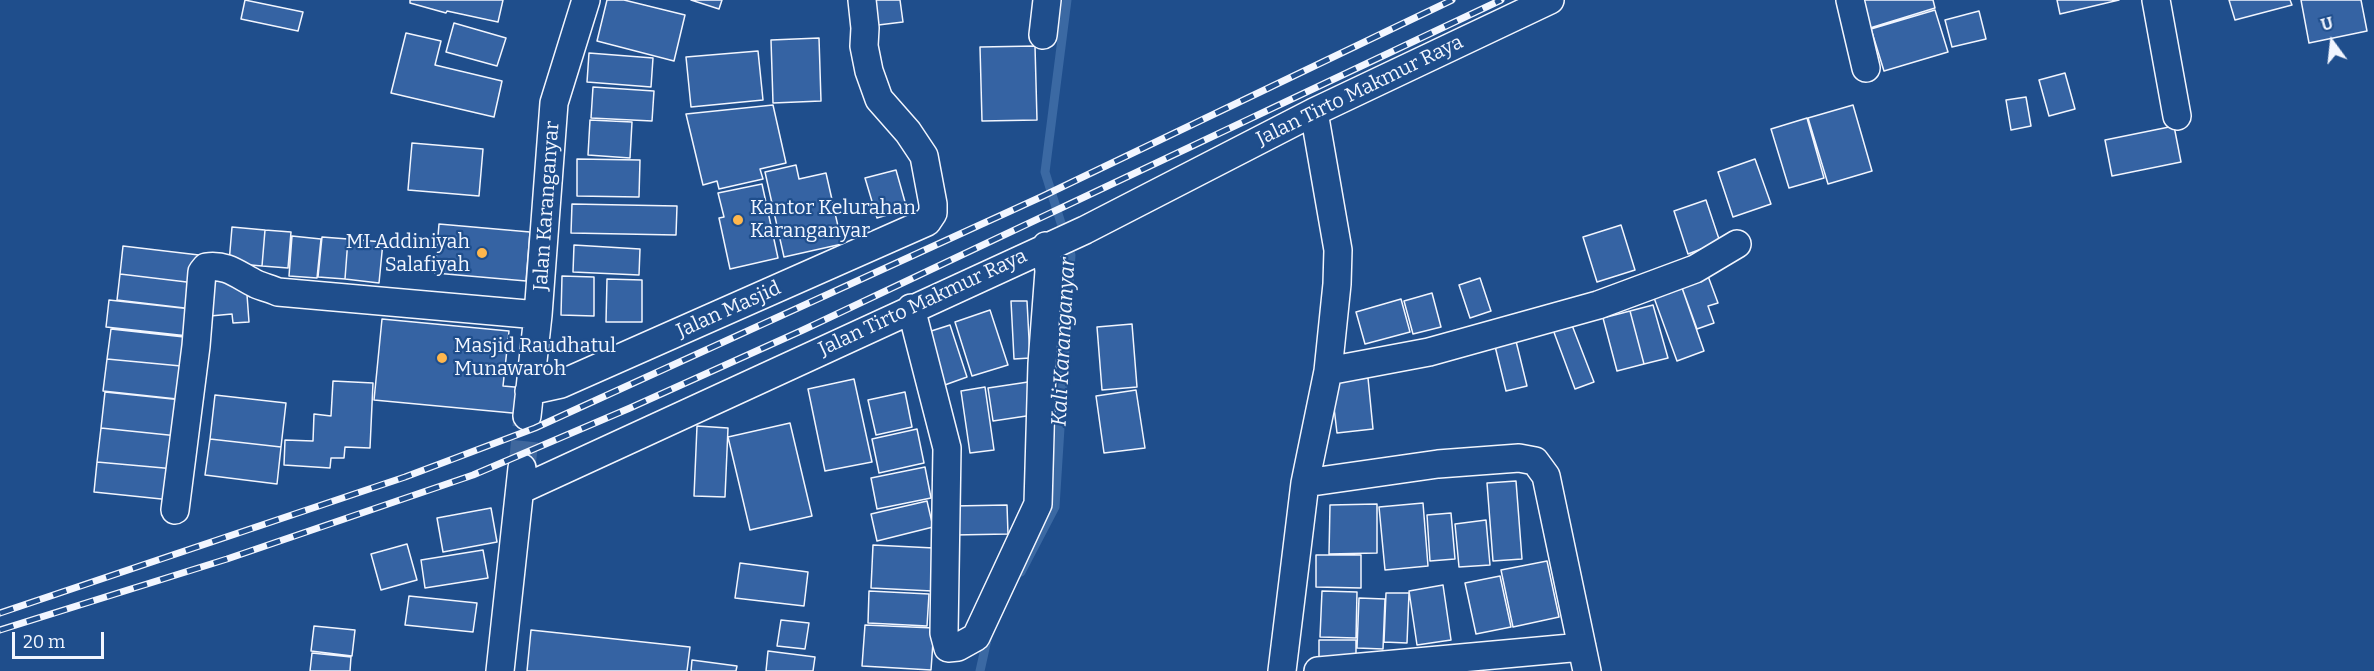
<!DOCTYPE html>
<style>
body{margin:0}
#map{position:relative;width:2374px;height:671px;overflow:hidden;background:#1f4e8c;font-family:Bitter,serif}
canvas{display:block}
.north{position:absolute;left:2302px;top:12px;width:60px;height:60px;-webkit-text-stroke:4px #1f4e8c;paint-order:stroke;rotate:345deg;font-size:16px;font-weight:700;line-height:24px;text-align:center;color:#f2f6ff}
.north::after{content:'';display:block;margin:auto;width:21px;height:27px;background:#f2f6ff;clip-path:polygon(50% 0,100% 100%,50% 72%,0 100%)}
.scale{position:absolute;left:12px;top:632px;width:92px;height:27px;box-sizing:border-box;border:3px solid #f2f6ff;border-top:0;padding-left:8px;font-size:18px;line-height:21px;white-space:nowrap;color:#f2f6ff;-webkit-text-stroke:4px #1f4e8c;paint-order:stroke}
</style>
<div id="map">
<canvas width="2374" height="671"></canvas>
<div class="north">U</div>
<div class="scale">20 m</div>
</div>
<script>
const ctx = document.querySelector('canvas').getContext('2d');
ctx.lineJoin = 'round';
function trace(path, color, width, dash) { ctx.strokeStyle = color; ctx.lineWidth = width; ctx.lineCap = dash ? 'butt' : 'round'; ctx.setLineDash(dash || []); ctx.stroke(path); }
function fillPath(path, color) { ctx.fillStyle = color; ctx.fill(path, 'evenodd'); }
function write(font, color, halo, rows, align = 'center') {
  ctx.font = font + ' Bitter,serif'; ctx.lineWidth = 4.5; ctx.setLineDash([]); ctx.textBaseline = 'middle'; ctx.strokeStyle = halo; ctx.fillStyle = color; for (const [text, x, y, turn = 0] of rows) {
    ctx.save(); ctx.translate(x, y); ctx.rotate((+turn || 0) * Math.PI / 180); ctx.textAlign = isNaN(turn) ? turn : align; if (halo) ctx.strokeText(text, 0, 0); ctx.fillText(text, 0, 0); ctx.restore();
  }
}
const stream = new Path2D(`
 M1021,572L1055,507L1071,255L1045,172L1067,0
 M980,671L988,635`);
const building = new Path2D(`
 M245,0L303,12L298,31L241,19Z
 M410,0H503L498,22L447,11L446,13L410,3Z
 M607,0H624L685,15L674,61L597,41Z
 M691,0H722L719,9Z
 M866,0H900L903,22L870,26Z
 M1861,0H1933L1935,8L1870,28Z
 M2057,0H2119L2060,14Z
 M2229,0H2290L2292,5L2235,20Z
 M2301,0H2361L2367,31L2309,43Z
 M1935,10L1948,52L1884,71L1871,29Z
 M1979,11L1986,39L1952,47L1945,20Z
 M454,23L506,38L497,66L446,52Z
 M406,33L441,41L435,65L502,81L494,117L391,93Z
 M819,38L821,101L773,103L771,40Z
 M1035,46L1037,120L982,121L980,47Z
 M758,51L763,100L691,107L686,57Z
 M589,53L653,58L651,87L587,82Z
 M2065,73L2075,109L2049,116L2039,80Z
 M593,87L654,91L652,121L591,118Z
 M2026,97L2031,126L2011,130L2006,100Z
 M773,105L786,163L760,169L763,179L719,189L717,181L703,185L686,114Z
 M1853,105L1872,171L1828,184L1808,118Z
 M1807,118L1824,178L1789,188L1771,129Z
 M590,120L632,122L630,158L588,155Z
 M2174,126L2181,162L2112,176L2105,140Z
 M412,143L483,149L479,196L408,190Z
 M577,159L640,160L639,197L577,196Z
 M1755,159L1771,204L1733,217L1718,172Z
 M796,165L799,179L826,173L842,244L784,257L765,172Z
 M896,170L907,209L877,218L865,178Z
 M762,184L778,258L730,269L719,218L724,217L718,193Z
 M1706,200L1720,242L1688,254L1674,211Z
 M572,204L677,206L676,235L571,233Z
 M439,224L530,232L526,281L435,273Z
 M1621,225L1635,270L1597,282L1583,237Z
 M232,227L265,230L262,266L229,263Z
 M265,230L291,232L288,268L262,266Z
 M292,236L321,239L317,278L289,276Z
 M322,237L348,239L345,279L318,277Z
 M348,239L383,242L379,283L345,279Z
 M574,245L640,249L639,275L573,272Z
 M123,246L199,255L195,283L120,274Z
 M120,274L195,283L193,309L117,300Z
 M207,274L246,281L249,322L233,323L232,314L210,316Z
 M562,276L594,277V316L561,315Z
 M1708,276L1718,303L1708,306L1714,323L1697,329L1681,285Z
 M1480,278L1491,311L1470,318L1459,285Z
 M607,279L642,280V322H606Z
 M1681,285L1704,351L1677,361L1653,295Z
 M1432,293L1441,327L1413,334L1404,301Z
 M1401,299L1410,332L1365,344L1356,312Z
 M109,300L191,309L188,336L106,327Z
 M1011,301H1027L1030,358L1014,359Z
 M1653,305L1668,358L1644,364L1630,311Z
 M990,310L1008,365L972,376L955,322Z
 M1630,311L1644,364L1617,371L1603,318Z
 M382,319L509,331L503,386L526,388L523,414L374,400Z
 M1570,320L1594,382L1575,389L1552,327Z
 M1132,324L1137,387L1102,390L1097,327Z
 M950,325L967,377L942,386L925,333Z
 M111,329L184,337L181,366L107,359Z
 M1515,337L1527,386L1506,391L1494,342Z
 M107,359L181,366L177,399L103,391Z
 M1368,378L1373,429L1337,433L1331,382Z
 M854,379L872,462L825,471L808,389Z
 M333,381L373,383L370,448L345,447L344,458H331L330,468L284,465L285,440L313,441L314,414L331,416Z
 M1028,382L1033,415L993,421L988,388Z
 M985,387L994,450L970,453L961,391Z
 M1136,390L1145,448L1104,453L1096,396Z
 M105,392L182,400L178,436L101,428Z
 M905,392L912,427L876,435L868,400Z
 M215,395L286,403L281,447L210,439Z
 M790,423L812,516L750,530L728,437Z
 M697,426L728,428L725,497L694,496Z
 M101,428L178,436L175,469L97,462Z
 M917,429L924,463L879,473L872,439Z
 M210,439L281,447L277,484L205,475Z
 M97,462L175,469L171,500L94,492Z
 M925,467L931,498L877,509L871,478Z
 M1516,481L1522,559L1493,561L1487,483Z
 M927,501L933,527L877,541L871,514Z
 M1423,503L1428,566L1385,570L1379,507Z
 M1377,504V553L1329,554L1330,505Z
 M1007,505L1008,534L954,535L953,506Z
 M491,508L497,542L443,552L437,518Z
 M1451,513L1455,559L1430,561L1427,515Z
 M1486,520L1490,565L1459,567L1455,524Z
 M407,544L417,580L381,590L371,554Z
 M873,545L934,548L932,591L871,588Z
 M483,550L488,578L425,588L421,560Z
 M1316,555H1361V588L1316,587Z
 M1547,561L1559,617L1513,627L1501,570Z
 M740,563L808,572L804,606L735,598Z
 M1500,576L1511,627L1476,634L1465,583Z
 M1443,585L1451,640L1417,645L1409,591Z
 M869,591L929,594L927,626L868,623Z
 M1322,591L1357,592L1356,638L1320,637Z
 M1386,593H1409L1407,643L1384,642Z
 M409,596L477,603L473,632L405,625Z
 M1359,598L1385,599L1383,649L1357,648Z
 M781,620L809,623L805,649L777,646Z
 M865,625L934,628L931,670L862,666Z
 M314,626L355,630L352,656L311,651Z
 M531,630L690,647L687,671H527Z
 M1319,640H1356V662H1319Z
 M768,651L815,657L813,671H766Z
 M312,653L351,657L350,671H310Z
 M692,660L737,666L736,671H691Z`);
const minorTunnel = new Path2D(`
 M522,468L527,416`);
const minor = new Path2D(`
 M1850,0L1866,68
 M2156,0L2177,116
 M1043,35L1047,0
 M911,308L947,448L944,633L948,648L958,647L976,637L1038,504L1042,364L1049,271L1046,246
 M1328,371L1429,352L1598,305L1695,269L1737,244
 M529,391L561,384L927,222L933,213V204L924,156L908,132L879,99L869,71L864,46L865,28L862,0
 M527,416L538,315L554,103L586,0
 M1305,483L1438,464L1519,458L1535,461L1546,476L1587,671
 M520,490L1085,230L1314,112L1550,0
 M175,510L196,346L202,272L206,267C227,264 238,275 256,284C263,287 271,289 278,292L538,315
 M500,671L522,468
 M1282,671L1305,483L1328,371L1337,284L1338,250L1314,112
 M1318,671L1582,647`);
const rail = new Path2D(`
 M0,613L405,477L535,428L1041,197L1452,0
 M0,630L227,559L473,475L630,408L803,330L1501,0`);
const markers = [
 [738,220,6,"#ffb74d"],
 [482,253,6,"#ffb74d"],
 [442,358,6,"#ffb74d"]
];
const streetNames = [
 ["Jalan Tirto Makmur Raya",1360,91,-26],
 ["Jalan Karanganyar",547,206,-86],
 ["Jalan Tirto Makmur Raya",923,303,-25],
 ["Jalan Masjid",729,310,-24]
];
const poiNames = [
 ["Kantor Kelurahan",750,208],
 ["Karanganyar",750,231],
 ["MI Addiniyah",470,242,"right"],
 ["Salafiyah",470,265,"right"],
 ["Masjid Raudhatul",454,346],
 ["Munawaroh",454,369]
];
const waterNames = [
 ["Kali Karanganyar",1064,342,-87]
];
trace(stream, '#3b69a3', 9);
fillPath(building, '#3563a3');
trace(building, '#f2f6ff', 1.5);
trace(minorTunnel, '#3f679d', 27, [27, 14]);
trace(minor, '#f2f6ff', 30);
trace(minor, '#1f4e8c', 27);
trace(rail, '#f2f6ff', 7);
trace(rail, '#1f4e8c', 4.5, [14]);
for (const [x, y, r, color] of markers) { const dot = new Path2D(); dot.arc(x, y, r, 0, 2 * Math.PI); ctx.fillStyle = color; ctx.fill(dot); trace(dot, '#1f4e8c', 2); }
write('20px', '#f2f6ff', '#1f4e8c', streetNames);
write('20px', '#f2f6ff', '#1f4e8c', poiNames, 'left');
write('italic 21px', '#f2f6ff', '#1f4e8c', waterNames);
</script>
